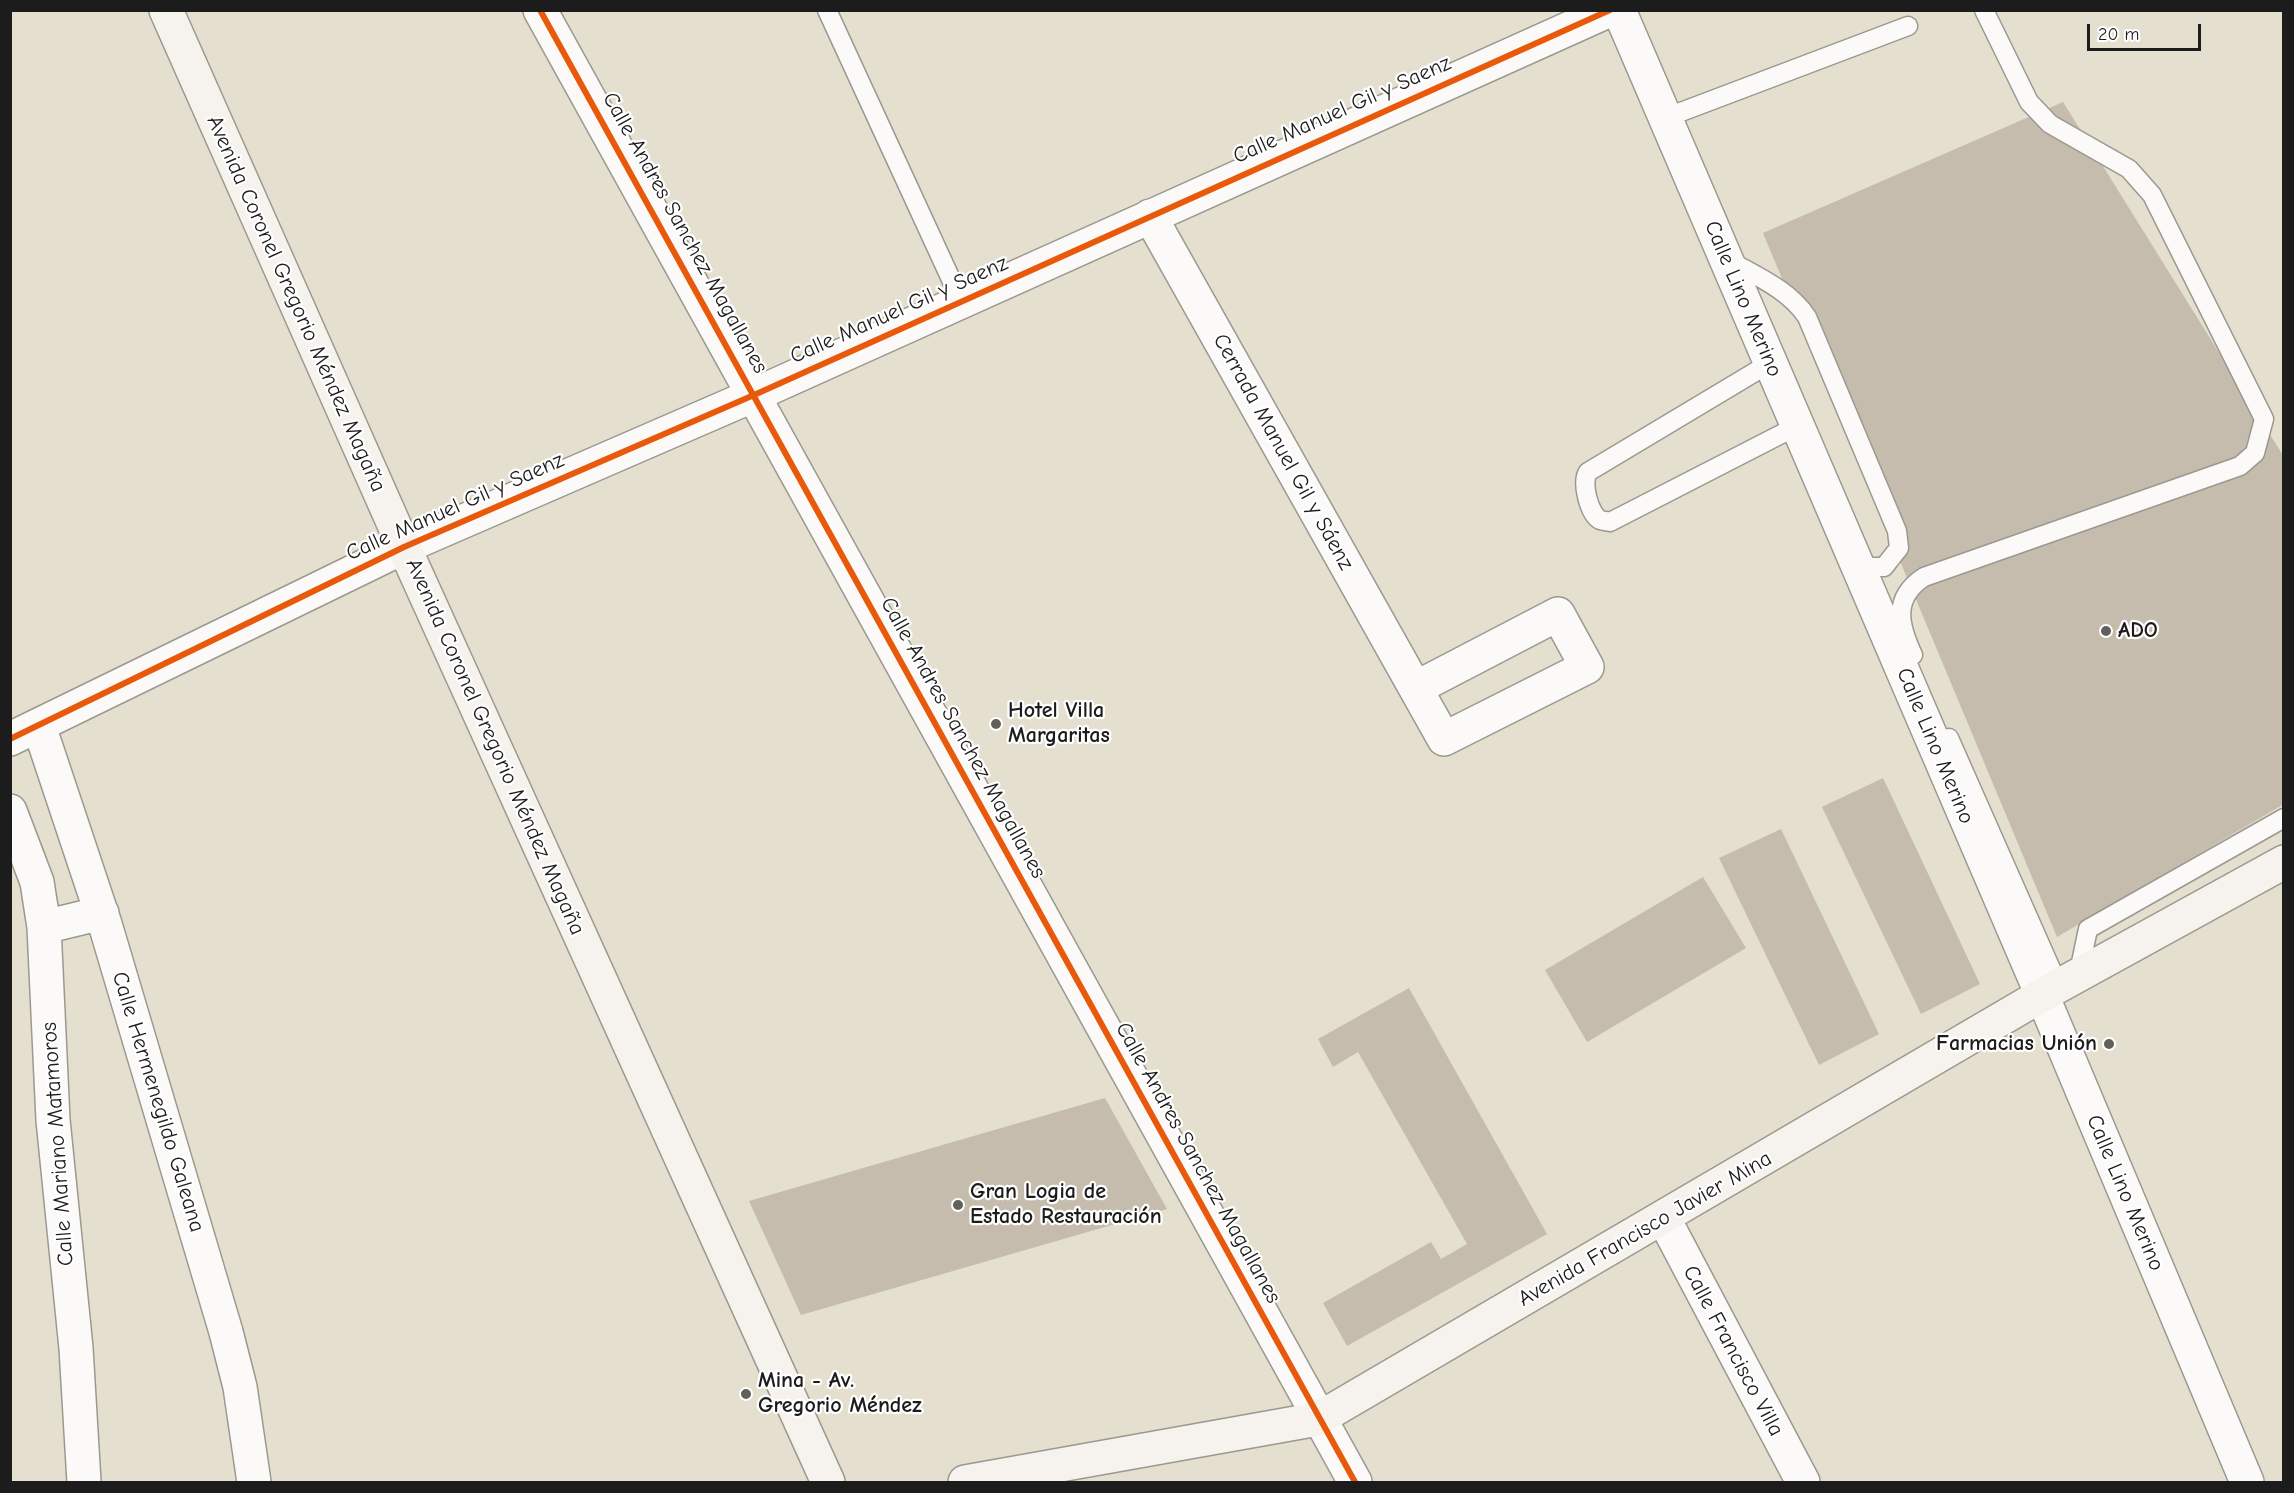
<!DOCTYPE html>
<meta charset="utf-8">
<style>
body{margin:0}
#map{position:relative;width:2294px;height:1493px;overflow:hidden;background:#e4dfce;font-family:"Comic Neue",sans-serif}
canvas{display:block}
.frame{position:absolute;inset:0;border:12px solid #1c1c1c;pointer-events:none}
.scale{position:absolute;left:2087px;top:24px;width:114px;height:27px;box-sizing:border-box;border:3px solid #1c1c1c;border-top:0;padding-left:8px;font-size:18px;line-height:21px;white-space:nowrap;color:#1c1c1c;-webkit-text-stroke:4px #fff;paint-order:stroke}
</style>
<div id="map">
<canvas width="2294" height="1493"></canvas>
<div class="frame"></div>
<div class="scale">20 m</div>
</div>
<script>
const ctx = document.querySelector('canvas').getContext('2d');
ctx.lineJoin = 'round';
function fillPath(path, color) { ctx.fillStyle = color; ctx.fill(path, 'evenodd'); }
function trace(path, color, width, dash) { ctx.strokeStyle = color; ctx.lineWidth = width; ctx.lineCap = dash ? 'butt' : 'round'; ctx.setLineDash(dash || []); ctx.stroke(path); }
function write(font, color, halo, rows, align = 'center') {
  ctx.font = font + ' "Comic Neue",sans-serif'; ctx.lineWidth = 4.5; ctx.setLineDash([]); ctx.textBaseline = 'middle'; ctx.strokeStyle = halo; ctx.fillStyle = color; for (const [text, x, y, turn = 0] of rows) {
    ctx.save(); ctx.translate(x, y); ctx.rotate((+turn || 0) * Math.PI / 180); ctx.textAlign = isNaN(turn) ? turn : align; if (halo) ctx.strokeText(text, 0, 0); ctx.fillText(text, 0, 0); ctx.restore();
  }
}
const building = new Path2D(`
 M2063,102L2284,457V804L2057,937L1763,233Z
 M1883,778L1980,984L1921,1014L1822,807Z
 M1781,829L1879,1034L1819,1065L1719,858Z
 M1703,877L1746,948L1587,1042L1545,970Z
 M1409,988L1547,1234L1347,1346L1323,1303L1431,1242L1441,1259L1467,1244L1358,1052L1333,1067L1318,1039Z
 M1105,1098L1167,1209L801,1315L749,1201Z`);
const service = new Path2D(`
 M827,10L961,301
 M1665,118L1908,26
 M1730,261C1758,277 1789,290 1807,317L1897,531L1899,548L1884,567H1870L1856,558
 M1770,363L1588,472C1581,482 1589,514 1600,520C1603,521 1607,521 1610,522L1797,426
 M1913,655C1899,625 1892,598 1924,577L2240,466L2255,453L2264,419L2152,195L2129,169L2050,124L2029,102L1984,10
 M1949,738L2059,987
 M2078,977L2088,929L2284,818`);
const minor = new Path2D(`
 M1619,10L2042,995L2247,1482
 M1150,216L1444,739L1587,667L1558,614L1416,688
 M39,726L105,924L226,1332L240,1387L254,1482
 M10,739L404,547L754,395L1610,10
 M10,811L37,882L44,927L53,1120L76,1348L84,1482
 M44,927L102,913
 M1664,1219L1803,1482`);
const tertiary = new Path2D(`
 M540,10L1355,1482`);
const secondary = new Path2D(`
 M166,10L404,547L828,1482
 M965,1482L1318,1419L2042,995L2284,862`);
const cycleway = new Path2D(`
 M540,10L1355,1482
 M10,739L404,547L754,395L1610,10`);
const markers = [
 [2106,631,6,"#62605a"],
 [996,724,6,"#62605a"],
 [2109,1044,6,"#62605a"],
 [958,1205,6,"#62605a"],
 [746,1394,6,"#62605a"]
];
const streetNames = [
 ["Calle Manuel Gil y Saenz",1342,110,-24],
 ["Calle Andres Sanchez Magallanes",685,233,61],
 ["Calle Lino Merino",1743,299,67],
 ["Avenida Coronel Gregorio Méndez Magaña",296,304,66],
 ["Calle Manuel Gil y Saenz",899,310,-24],
 ["Cerrada Manuel Gil y Sáenz",1283,452,61],
 ["Calle Manuel Gil y Saenz",455,507,-24],
 ["Calle Andres Sanchez Magallanes",963,738,61],
 ["Calle Lino Merino",1935,746,67],
 ["Avenida Coronel Gregorio Méndez Magaña",495,747,66],
 ["Calle Hermenegildo Galeana",158,1102,73],
 ["Calle Mariano Matamoros",58,1144,-94],
 ["Calle Andres Sanchez Magallanes",1198,1163,61],
 ["Calle Lino Merino",2125,1193,67],
 ["Avenida Francisco Javier Mina",1645,1229,-30],
 ["Calle Francisco Villa",1733,1351,62]
];
const poiNames = [
 ["ADO",2118,631],
 ["Hotel Villa",1008,711],
 ["Margaritas",1008,736],
 ["Farmacias Unión",2097,1044,"right"],
 ["Gran Logia de",970,1192],
 ["Estado Restauración",970,1217],
 ["Mina - Av.",758,1381],
 ["Gregorio Méndez",758,1406]
];
fillPath(building, '#c5bcad');
trace(service, '#9b998f', 21);
trace(minor, '#9b998f', 36);
trace(tertiary, '#9b998f', 36);
trace(secondary, '#9b998f', 36);
trace(service, '#fbfaf8', 18);
trace(minor, '#fbfaf8', 33);
trace(tertiary, '#fbfaf8', 33);
trace(secondary, '#f6f2ed', 33);
trace(cycleway, '#e8590c', 6);
for (const [x, y, r, color] of markers) { const dot = new Path2D(); dot.arc(x, y, r, 0, 2 * Math.PI); ctx.fillStyle = color; ctx.fill(dot); trace(dot, '#fff', 2); }
write('22px', '#1c1c1c', '#fff', streetNames);
write('bold 22px', '#1c1c1c', '#fff', poiNames, 'left');
</script>
